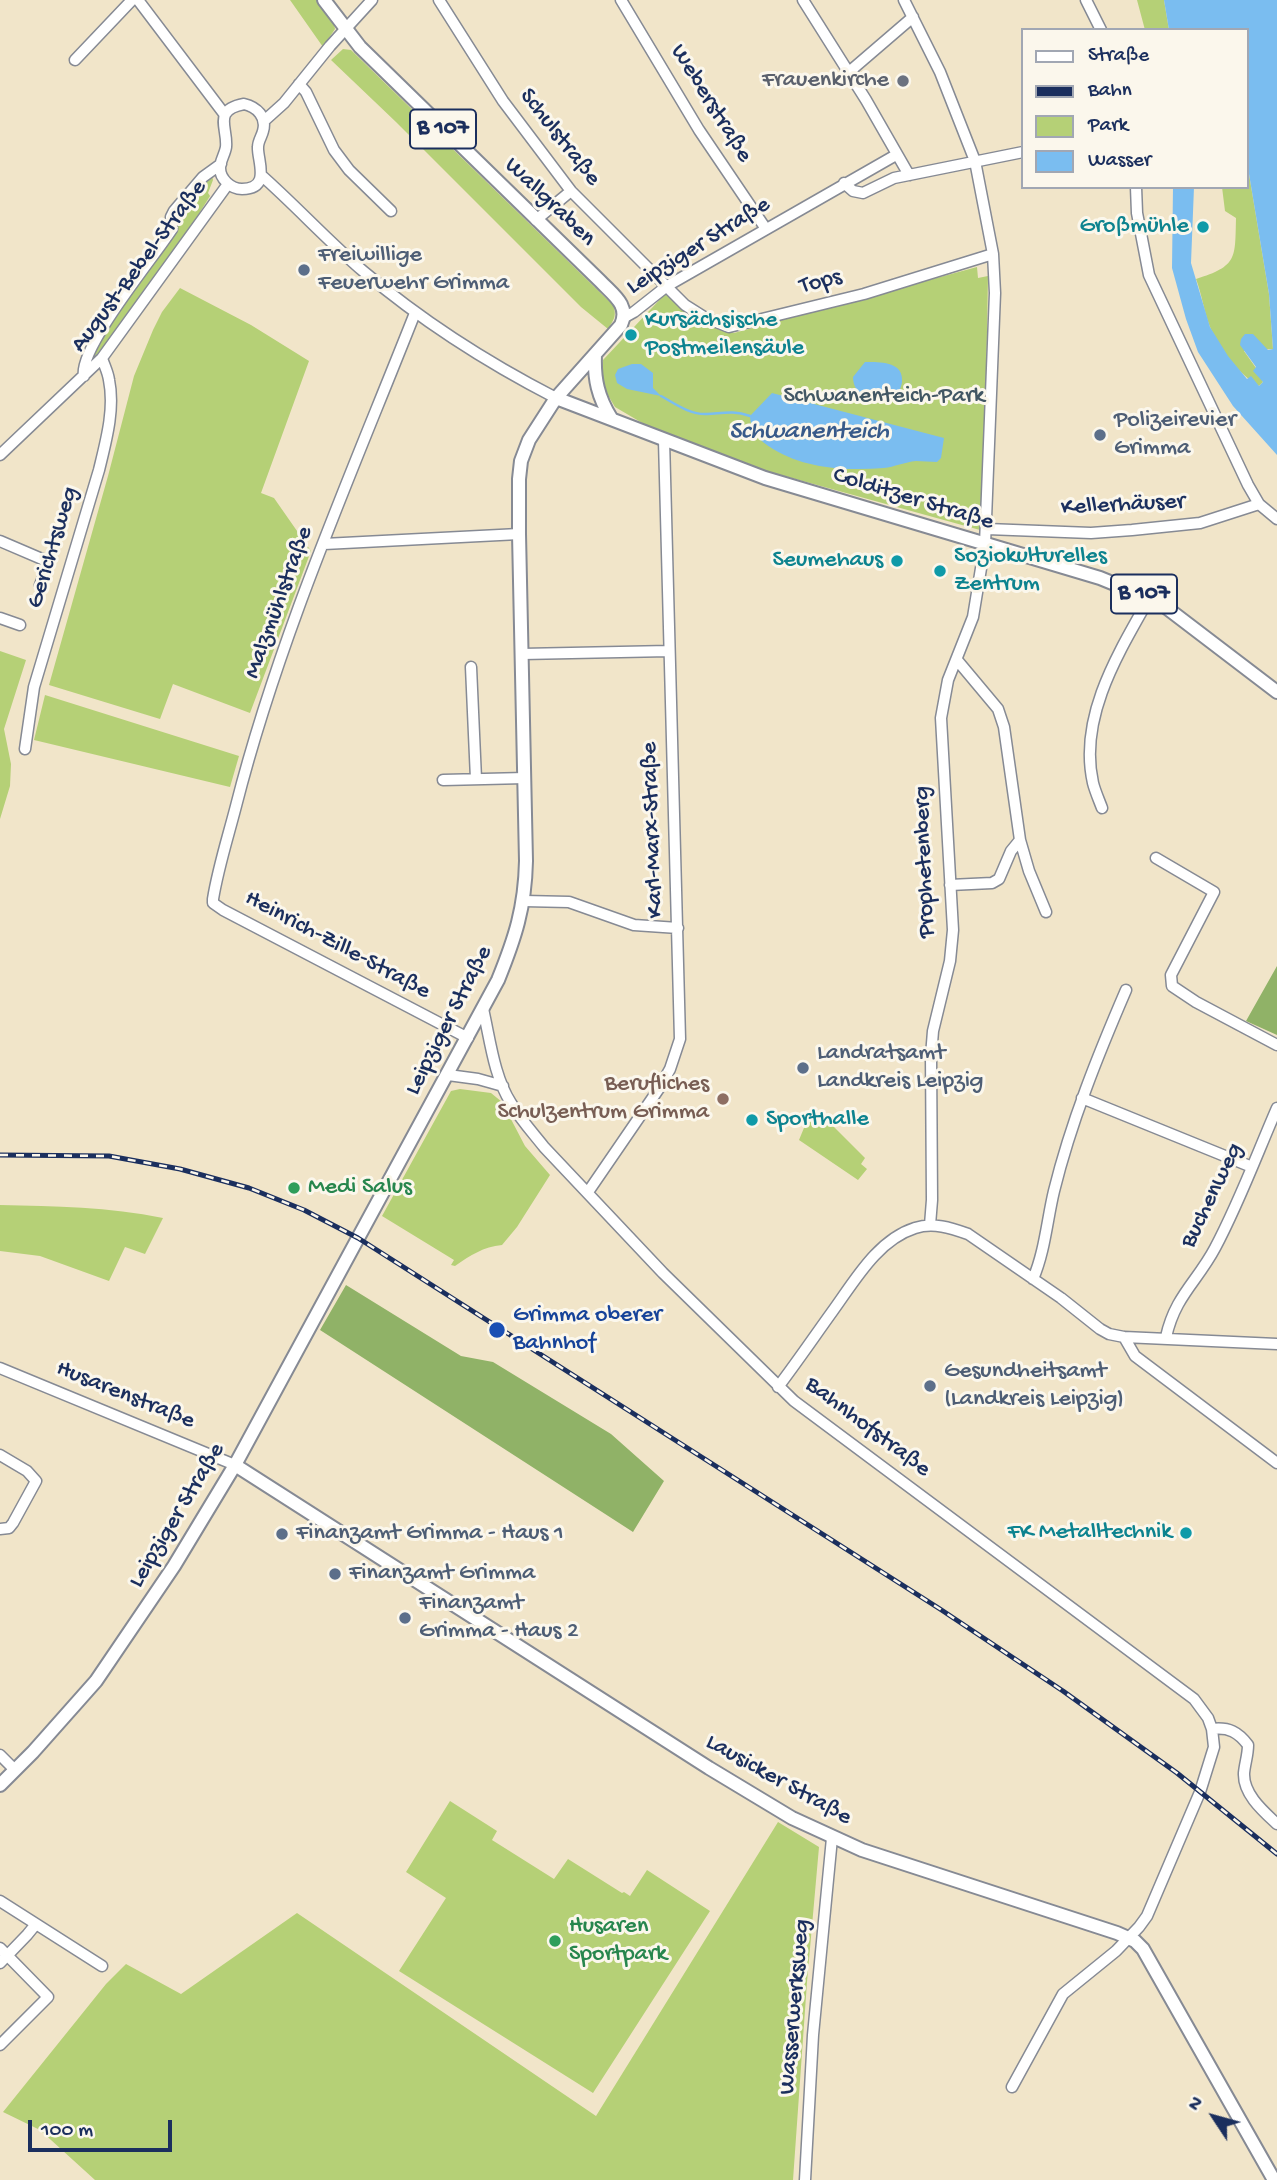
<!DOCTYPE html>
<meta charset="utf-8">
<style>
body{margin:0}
#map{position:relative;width:1277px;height:2180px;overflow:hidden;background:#f1e5c9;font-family:"Gochi Hand",sans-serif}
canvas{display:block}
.legend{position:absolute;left:1021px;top:28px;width:228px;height:161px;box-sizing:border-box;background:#fbf7ec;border:2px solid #a1a7b3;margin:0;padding:9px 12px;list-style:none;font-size:21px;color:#1b2f5e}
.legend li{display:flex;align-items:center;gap:14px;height:35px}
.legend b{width:35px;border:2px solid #a1a7b3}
.north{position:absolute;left:1179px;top:2082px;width:70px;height:70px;-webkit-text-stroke:5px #fbf7ec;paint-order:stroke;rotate:306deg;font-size:19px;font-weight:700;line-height:28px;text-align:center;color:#1b2f5e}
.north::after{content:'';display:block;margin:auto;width:24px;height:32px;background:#1b2f5e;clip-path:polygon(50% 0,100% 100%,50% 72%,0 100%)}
.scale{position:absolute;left:28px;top:2120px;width:144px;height:32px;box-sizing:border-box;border:4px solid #1b2f5e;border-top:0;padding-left:9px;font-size:21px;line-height:24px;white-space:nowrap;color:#1b2f5e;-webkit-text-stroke:5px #fbf7ec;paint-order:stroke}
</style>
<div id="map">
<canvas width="1277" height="2180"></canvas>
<ul class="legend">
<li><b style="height:9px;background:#fff"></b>Straße</li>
<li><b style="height:9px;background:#1b2f5e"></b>Bahn</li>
<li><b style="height:19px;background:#b5d076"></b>Park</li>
<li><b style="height:19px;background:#7abdf0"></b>Wasser</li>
</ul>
<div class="north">N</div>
<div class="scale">100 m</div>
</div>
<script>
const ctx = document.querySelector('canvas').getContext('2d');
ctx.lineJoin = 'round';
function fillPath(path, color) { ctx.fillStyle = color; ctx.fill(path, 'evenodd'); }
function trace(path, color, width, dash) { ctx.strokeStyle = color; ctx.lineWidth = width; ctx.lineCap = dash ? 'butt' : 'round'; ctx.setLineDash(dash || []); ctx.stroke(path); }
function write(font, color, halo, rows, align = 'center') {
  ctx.font = font + ' "Gochi Hand",sans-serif'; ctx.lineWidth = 6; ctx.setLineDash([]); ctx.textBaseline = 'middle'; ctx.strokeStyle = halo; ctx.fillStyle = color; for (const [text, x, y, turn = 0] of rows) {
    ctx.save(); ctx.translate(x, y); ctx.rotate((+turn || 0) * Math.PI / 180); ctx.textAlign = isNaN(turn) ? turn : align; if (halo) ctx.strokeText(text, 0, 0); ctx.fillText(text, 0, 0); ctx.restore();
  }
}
const green = new Path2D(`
 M290,0H317L334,24L335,29L323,47Z
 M1137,0H1164L1169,30H1145Z
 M343,49L351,50L613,305C617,315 614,320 608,329L581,307L396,122L331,60Z
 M1247,162L1269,294L1273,349L1244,351L1256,368L1263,382L1259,386C1238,374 1220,349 1210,327C1204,312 1202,295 1196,279C1238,266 1235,258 1236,218L1225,211L1222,187H1247Z
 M212,176L213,180L208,193L210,196L190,228L103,347L91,361L90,359L123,305L177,228L176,214L206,180Z
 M977,267L978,278L988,276L985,444L980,530L723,459L661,434L615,407L600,382L603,360L665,294L688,313L734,333Z
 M180,288L251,325L309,361L261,493L274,498L311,551L250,713L173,684L160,719L49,685L108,476L134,376L153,330L162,312Z
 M0,651L26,660L4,729L11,764L10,786L0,819Z
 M45,695L239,756L230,787L34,740Z
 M460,1089L491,1093L502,1102L525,1146L550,1175L517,1227L502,1245C483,1247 471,1255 455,1266L451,1265L454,1260L382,1216L451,1091Z
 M813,1106L865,1158L861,1164L867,1169L858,1180L799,1140Z
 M0,1205C55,1206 109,1207 163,1218L145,1254L125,1247L109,1281L40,1256L0,1251Z
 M450,1801L497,1831L492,1840L554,1879L568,1859L622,1893L624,1892L630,1896L647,1870L710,1911L593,2093L399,1971L446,1898L406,1872Z
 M778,1822L819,1847L807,1982L793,2180H95L40,2130L3,2112L106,1984L126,1964L181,1994L297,1913L596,2116Z`);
const forest = new Path2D(`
 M1277,966V1035L1246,1021Z
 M346,1285L461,1356L493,1362L611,1434L664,1481L633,1532L320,1330Z`);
const water = new Path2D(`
 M1164,0H1277V455L1233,406L1198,352L1186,319L1172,268L1173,187H1194L1191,263L1210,327L1228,356L1247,379L1251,376L1259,386L1263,382L1253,371L1256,367L1240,345L1241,339L1245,334H1253L1268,350L1273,349L1269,294L1247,162V30H1169Z
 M865,362C879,362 904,361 902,382C901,388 899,393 894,396C878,405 853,398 853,377Z
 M632,364H641L653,373V388L661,396L627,389L617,383L615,375L618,369Z
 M772,393L944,438L941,458L937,462C930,462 923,461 916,461C905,462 894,467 884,468C847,471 806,469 773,449C759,440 751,433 750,416Z`);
const stream = new Path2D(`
 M661,396C674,403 690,415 707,414C724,413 733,410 750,416`);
const minor = new Path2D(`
 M138,0L225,115
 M439,0L503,101L571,191L685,305L704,317L729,327L864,294L993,254
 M621,0L699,130L766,229
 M803,0L866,100L909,175
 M904,0L940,72L975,161L993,254L995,293L985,544L973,617L948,680L941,718L953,930L950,961L933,1031L931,1056L932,1200L930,1225
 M1086,0L1101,30
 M75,60L132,0
 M849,72L913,17
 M299,84L306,92L334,150L349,170L391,211
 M244,104C257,107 267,117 263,131C262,136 258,141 258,147C257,160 272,189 242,189C231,189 220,179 220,168C220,161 225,154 226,147C228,128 212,110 244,104Z
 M264,121L284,103L330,46L372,0
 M261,175C296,206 328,241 363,271C422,321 488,363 556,398
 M844,183L853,191L863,193L894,178L1023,152
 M1136,187L1137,213L1149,275L1248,485L1259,504L1277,519
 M536,220L571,191
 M415,313C351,475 279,637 236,806C228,837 218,868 213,899V903L223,910L468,1038
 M625,317L634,312L667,286L896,155
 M84,376C78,348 155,256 172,229L171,217L174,211L203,177L221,164
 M0,455L102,358L228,184
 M987,529L1091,533L1132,530L1200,523L1259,504
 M0,541L49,562L40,585
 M324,544L519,534
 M0,618L20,625
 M522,654L669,651
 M957,660L998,709L1004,727L1020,840L1029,871L1046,912
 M471,667L476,779
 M25,749L34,687L99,470C106,441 115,409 109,380C108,372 104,365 102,358
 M443,780L525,778
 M1102,808C1099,800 1095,791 1093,783C1078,717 1119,652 1150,597
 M1156,858L1214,892L1171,975L1172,986L1196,1002L1277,1045
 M950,885L992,883L999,879L1011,851L1020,840
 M524,901L569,902L634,925L678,928
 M483,1009C490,1039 494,1077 511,1103C520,1119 533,1133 544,1147L663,1273L794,1401L1194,1699L1208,1718L1212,1729L1214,1747L1200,1792L1147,1916L1139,1927L1116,1951L1063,1994L1012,2087
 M448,1075L478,1079L503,1086
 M1082,1098L1252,1167
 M588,1192L660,1087L670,1069L680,1039L664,440
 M1033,1279C1045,1251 1047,1220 1054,1191C1071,1122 1098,1055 1126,990
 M1124,1337L1135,1356L1277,1463
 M1166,1337C1175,1296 1197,1282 1215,1248C1239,1203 1257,1154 1277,1108
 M0,1368L235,1465
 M778,1387C797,1362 814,1337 832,1312C854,1282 877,1240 915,1228C933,1222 951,1228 968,1234L1061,1298L1100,1329L1109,1334L1124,1337L1277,1344
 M0,1455L27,1471L36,1481L13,1523L9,1528L0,1529
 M1212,1729C1229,1727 1238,1732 1248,1745C1248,1755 1245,1763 1244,1773C1243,1794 1263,1811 1277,1824
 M0,1755L15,1770
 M0,1901L102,1966
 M0,1948L48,1997L0,2045
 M0,1963L27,1935L36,1924
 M805,2180L813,2035L832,1838`);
const major = new Path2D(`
 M595,355C594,379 598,397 611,418
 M556,398L765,478L1100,578L1159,602L1277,692
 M235,1465L709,1768L792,1818L862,1850L1117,1933L1135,1941L1143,1949L1274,2180
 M0,1785L33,1752L96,1681L174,1566L235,1465L498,980C515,938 525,908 526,861L519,534V479L521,461L529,440L556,398L621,325C630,305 613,295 600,281L360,47L324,0`);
const rail = new Path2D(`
 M0,1155L109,1156L180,1169L249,1188L304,1210L358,1238L940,1609L1063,1691L1177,1773L1277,1854`);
const markers = [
 [903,81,7,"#6b7280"],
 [1203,227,7,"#0f9aa8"],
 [304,270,7,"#5c6f8a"],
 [631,335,7,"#0f9aa8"],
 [1100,435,7,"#5c6f8a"],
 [897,561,7,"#0f9aa8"],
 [940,571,7,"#0f9aa8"],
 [803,1068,7,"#5c6f8a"],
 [723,1099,7,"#8d6e63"],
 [752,1120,7,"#0f9aa8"],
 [294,1188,7,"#2e9e5b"],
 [497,1330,9,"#1a4fb4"],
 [930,1386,7,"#5c6f8a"],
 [1186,1533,7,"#0f9aa8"],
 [282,1534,7,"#5c6f8a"],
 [335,1574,7,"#5c6f8a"],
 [405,1618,7,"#5c6f8a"],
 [555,1941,7,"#2e9e5b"]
];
const shields = [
 [443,129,66],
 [1144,594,66]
];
const shieldNames = [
 ["B 107",443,129],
 ["B 107",1144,594]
];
const worshipNames = [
 ["Frauenkirche",889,81]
];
const streetNames = [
 ["Weberstraße",710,104,58],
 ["Schulstraße",559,138,52],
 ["Wallgraben",549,203,44],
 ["Leipziger Straße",699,247,-32],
 ["August-Bebel-Straße",140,267,-53],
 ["Tops",821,283,-14],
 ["Colditzer Straße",913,500,17],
 ["Kellerhäuser",1123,506,-3],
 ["Gerichtsweg",54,548,-73],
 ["Malzmühlstraße",280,603,-70],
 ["Karl-Marx-Straße",654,830,-92],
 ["Prophetenberg",926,862,-92],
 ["Heinrich-Zille-Straße",337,946,28],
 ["Leipziger Straße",450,1021,-63],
 ["Buchenweg",1213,1196,-64],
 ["Husarenstraße",125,1396,22],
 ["Bahnhofstraße",867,1428,37],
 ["Leipziger Straße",178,1516,-59],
 ["Lausicker Straße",778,1781,29],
 ["Wasserwerksweg",796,2007,-85]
];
const cultureNames = [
 ["Großmühle",1189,227],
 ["Kursächsische",645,321,"left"],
 ["Postmeilensäule",645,349,"left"],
 ["Soziokulturelles",954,557,"left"],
 ["Zentrum",954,585,"left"],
 ["Seumehaus",883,561],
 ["Sporthalle",766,1120,"left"],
 ["FK Metalltechnik",1172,1533]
];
const serviceNames = [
 ["Freiwillige",318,256],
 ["Feuerwehr Grimma",318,284],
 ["Polizeirevier",1114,421],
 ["Grimma",1114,449],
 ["Landratsamt",817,1054],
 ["Landkreis Leipzig",817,1082],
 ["Gesundheitsamt",944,1372],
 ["(Landkreis Leipzig)",944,1400],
 ["Finanzamt Grimma - Haus 1",296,1534],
 ["Finanzamt Grimma",349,1574],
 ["Finanzamt",419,1604],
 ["Grimma - Haus 2",419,1632]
];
const parkNames = [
 ["Schwanenteich-Park",884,397]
];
const educationNames = [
 ["Berufliches",709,1085],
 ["Schulzentrum Grimma",709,1113]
];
const leisureNames = [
 ["Medi Salus",308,1188],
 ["Husaren",569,1927],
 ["Sportpark",569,1955]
];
const transitNames = [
 ["Grimma oberer",513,1316],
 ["Bahnhof",513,1344]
];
const waterNames = [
 ["Schwanenteich",809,433]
];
fillPath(green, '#b5d076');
fillPath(forest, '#90b267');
fillPath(water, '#7abdf0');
trace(stream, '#7abdf0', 2.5);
trace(minor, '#868a94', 13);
trace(major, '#868a94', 16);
trace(minor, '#fff', 10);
trace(major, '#fff', 12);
trace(rail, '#1b2f5e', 5);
trace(rail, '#fbf7ec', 2.5, [8]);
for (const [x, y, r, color] of markers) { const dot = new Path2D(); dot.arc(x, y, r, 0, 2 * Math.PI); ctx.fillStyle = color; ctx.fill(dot); trace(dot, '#fbf7ec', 2.5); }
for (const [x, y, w] of shields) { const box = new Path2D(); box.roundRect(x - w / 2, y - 19.5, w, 39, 5); ctx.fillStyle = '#fbf7ec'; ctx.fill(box); trace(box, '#1b2f5e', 2); }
write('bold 23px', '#1b2f5e', null, shieldNames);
write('24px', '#5b616d', '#fbf7ec', worshipNames, 'right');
write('24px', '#1b2f5e', '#fbf7ec', streetNames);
write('24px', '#0d838f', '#fbf7ec', cultureNames, 'right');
write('24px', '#4e5e75', '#fbf7ec', serviceNames, 'left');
write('24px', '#425764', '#fbf7ec', parkNames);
write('24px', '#785e54', '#fbf7ec', educationNames, 'right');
write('24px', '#27864d', '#fbf7ec', leisureNames, 'left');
write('24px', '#164399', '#fbf7ec', transitNames, 'left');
write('italic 26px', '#385a8a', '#fbf7ec', waterNames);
</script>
